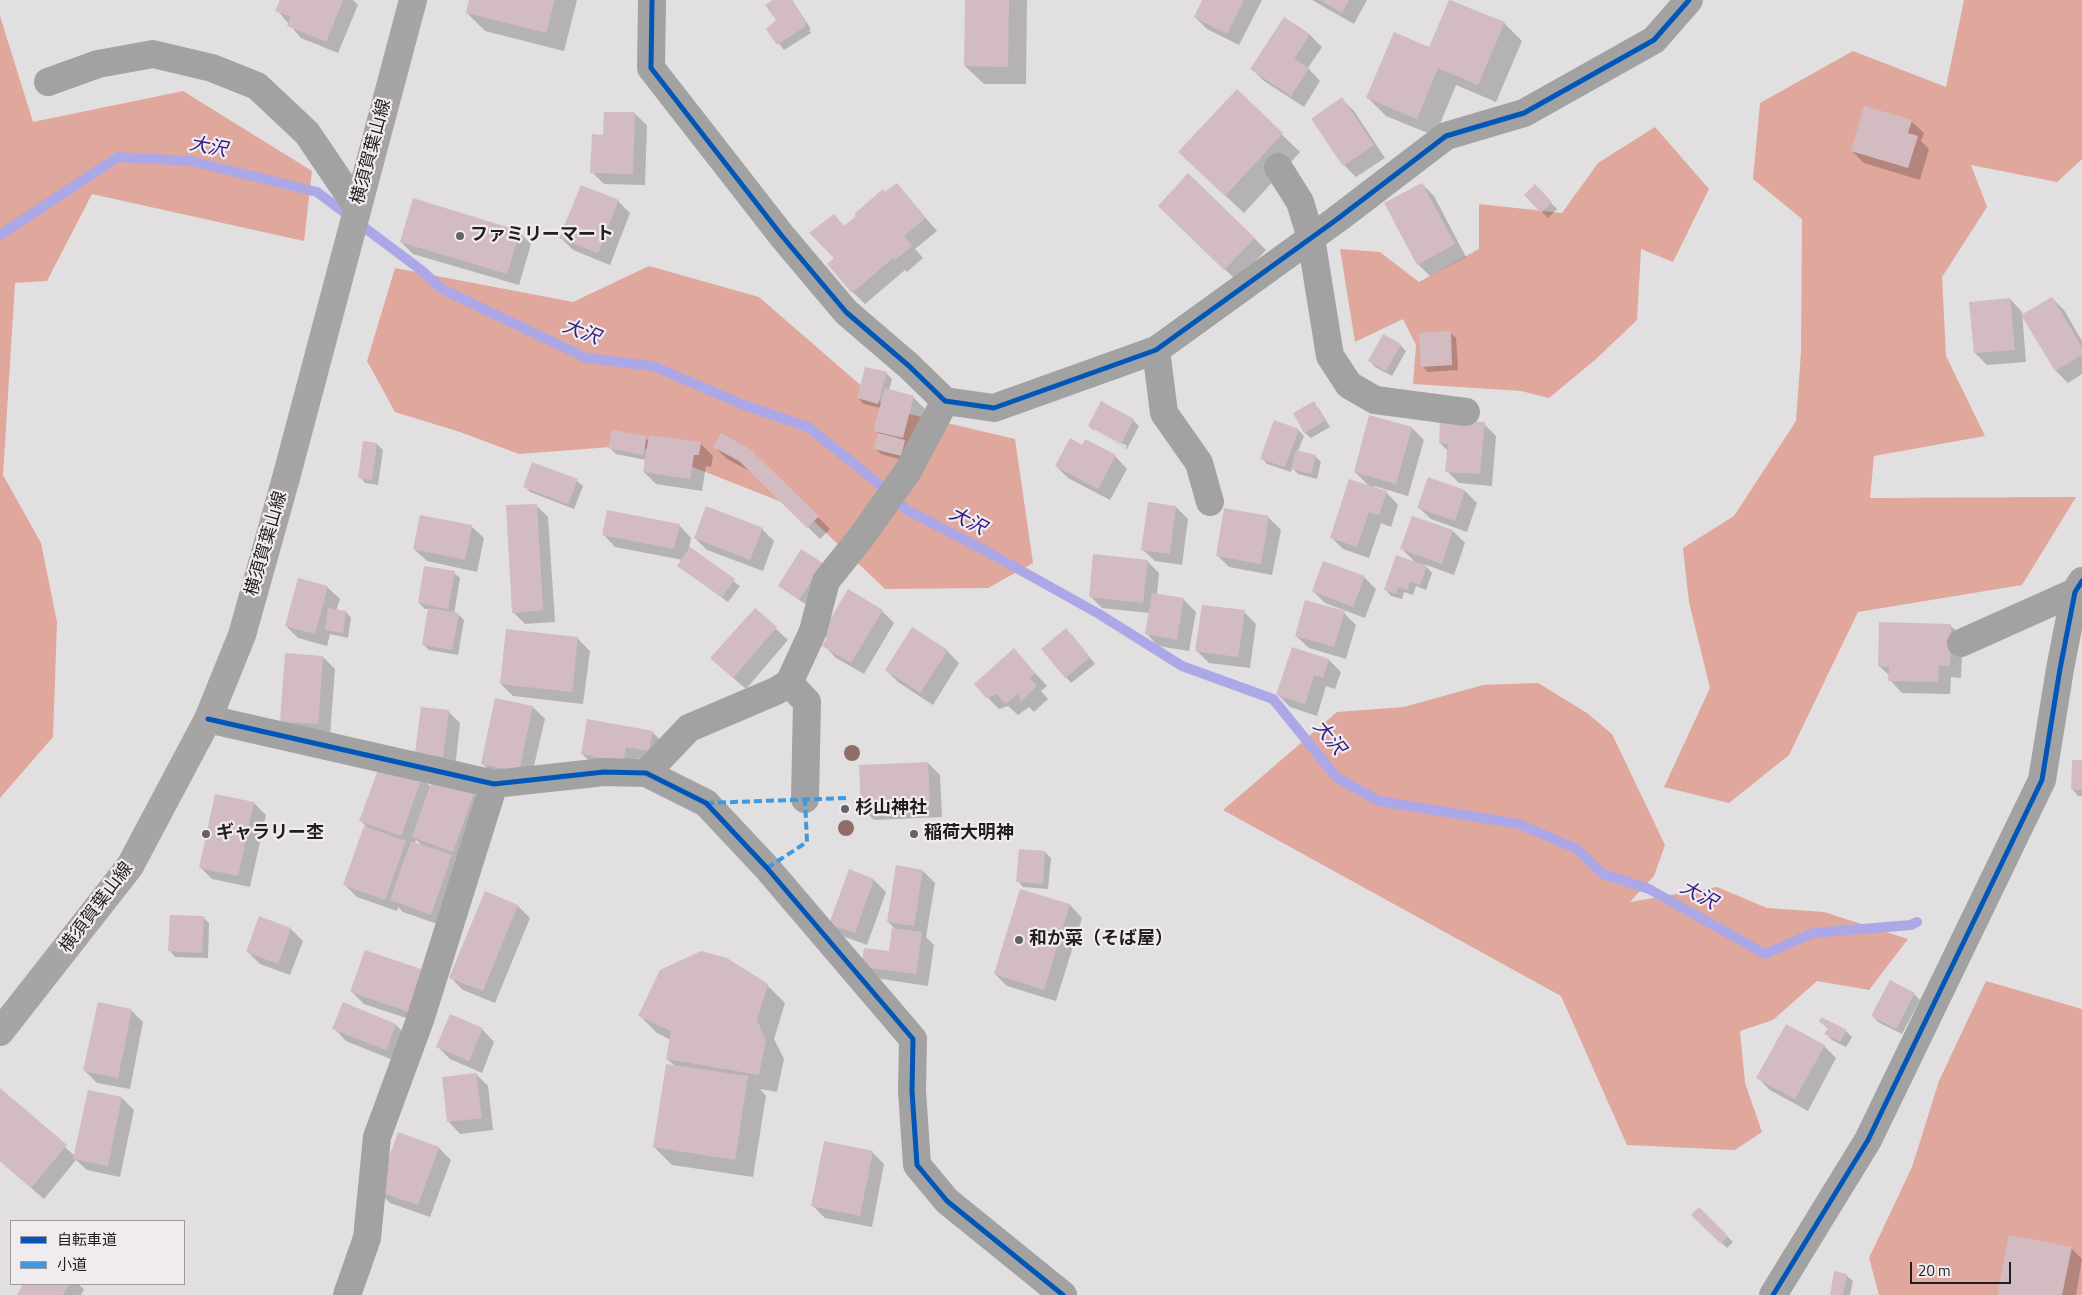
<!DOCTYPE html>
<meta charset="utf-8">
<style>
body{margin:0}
#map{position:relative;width:2082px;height:1295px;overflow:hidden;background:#e2dfe1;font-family:"Titillium Web","Noto Sans JP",sans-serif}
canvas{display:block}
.legend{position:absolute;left:10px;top:1220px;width:175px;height:65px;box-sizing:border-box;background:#f0ebee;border:1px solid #9d999c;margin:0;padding:6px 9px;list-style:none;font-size:15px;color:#201e20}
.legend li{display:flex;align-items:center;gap:10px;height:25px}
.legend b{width:25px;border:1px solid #9d999c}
.scale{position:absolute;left:1910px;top:1262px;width:101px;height:22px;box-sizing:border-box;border:2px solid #201e20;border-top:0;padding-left:6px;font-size:15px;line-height:18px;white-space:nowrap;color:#201e20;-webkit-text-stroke:4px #f0ebee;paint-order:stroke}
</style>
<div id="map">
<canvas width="2082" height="1295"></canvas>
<ul class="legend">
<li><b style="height:6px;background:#0057b8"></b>自転車道</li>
<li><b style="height:6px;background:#3c9be0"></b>小道</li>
</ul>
<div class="scale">20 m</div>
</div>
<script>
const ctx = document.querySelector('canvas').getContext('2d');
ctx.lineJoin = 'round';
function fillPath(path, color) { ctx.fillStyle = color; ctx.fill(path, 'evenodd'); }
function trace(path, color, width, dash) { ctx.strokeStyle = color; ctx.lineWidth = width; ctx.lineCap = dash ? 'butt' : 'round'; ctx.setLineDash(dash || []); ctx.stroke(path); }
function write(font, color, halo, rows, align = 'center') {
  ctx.font = font + ' "Titillium Web","Noto Sans JP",sans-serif'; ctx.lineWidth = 4.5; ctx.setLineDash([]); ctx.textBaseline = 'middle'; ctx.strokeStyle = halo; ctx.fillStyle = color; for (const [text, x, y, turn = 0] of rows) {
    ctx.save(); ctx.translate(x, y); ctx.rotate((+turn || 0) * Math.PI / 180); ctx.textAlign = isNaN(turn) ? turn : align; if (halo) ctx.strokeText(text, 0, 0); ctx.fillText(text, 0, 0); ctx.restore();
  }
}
const forest = new Path2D(`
 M1964,0H2082V159L2057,182L1971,165L1987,207L1942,277L1946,356L1985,436L1874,456L1870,498L2076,497L2022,585L1858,612L1789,755L1729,803L1664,787L1710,688L1689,602L1683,548L1734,516L1796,421L1801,352L1802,219L1753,179L1760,103L1853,51L1946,87Z
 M0,16L33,122L183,91L312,171L304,241L92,194L47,281L15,283L3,475L41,543L57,622L53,737L0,798Z
 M1655,127L1709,189L1673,262L1641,249L1637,320L1596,359L1549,398L1521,391L1413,384L1416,345L1403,319L1355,342L1340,249L1380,252L1419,282L1479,249V204L1562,213L1598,163Z
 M649,266L759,297L888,409L1015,439L1033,563L988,588L885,589L802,510L637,445L519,454L460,432L395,412L367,361L395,268L573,302Z
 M1538,683L1587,713L1612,734L1665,845L1654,876L1630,902L1717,887L1767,908L1824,912L1908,939L1869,990L1817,981L1773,1020L1740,1031L1745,1083L1762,1132L1735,1150L1627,1145L1561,996L1223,810L1337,712L1404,707L1483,685Z
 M1986,981L2082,1009V1295H1879L1869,1258L1912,1167L1939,1081Z`);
const shadow = new Path2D(`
 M281,0H353L358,5L338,53L301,38L277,10Z
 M470,0H577L564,51L485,31L467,13Z
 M775,0H792L811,29L809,30L811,33L784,50L768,30L777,21Z
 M966,0H1027L1026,84H984L965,66Z
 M1203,0H1262L1239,45L1207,29L1195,17Z
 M1312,0H1367L1354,24Z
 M1450,0L1504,23L1522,41L1496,102L1456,85L1435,136L1386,116L1368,98L1430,49Z
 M1284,19L1310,35L1322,47L1308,68L1320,81L1304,107L1264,81L1252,69Z
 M1237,91L1300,152L1244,213L1198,170Z
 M1342,99L1354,111L1385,158L1356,177L1344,165Z
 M634,113L647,125L645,185L604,184L592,172L604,136Z
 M1911,121L1924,133L1921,141L1929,149L1920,180L1864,163L1852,151Z
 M896,184L937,231L915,249L923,258L907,272L905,270L865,304L853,292L836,258L834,216L845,227Z
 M1422,184L1434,196L1466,257L1430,276L1418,264Z
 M1534,186L1557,209L1548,218L1525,195Z
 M618,201L630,213L610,265L573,250L561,238Z
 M1171,218L1254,238L1266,250L1237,281Z
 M519,232L531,244L519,285L413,254L401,242Z
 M2052,298L2064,310L2082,341V374L2068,383L2056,371L2023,315Z
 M2010,299L2022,312L2026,362L1987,365L1975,353Z
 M1450,332L1456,338L1458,370L1428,372L1422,366Z
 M1400,345L1406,351L1392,376L1375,367L1370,361Z
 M886,373L892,379L889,390L913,397L925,409L906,461L881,454L875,448L879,434L875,430L881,408L864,404L858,398Z
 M1314,403L1319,409L1330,427L1311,438L1305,433L1294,414Z
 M1133,420L1139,426L1127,449L1095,432L1126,448L1127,446L1094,429V431L1089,426Z
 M1484,424L1496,436L1492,486L1459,483L1447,471L1448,451L1440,443Z
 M1412,428L1424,440L1408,496L1374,486L1373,488L1386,492L1398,505L1391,527L1381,523L1369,558L1343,549L1331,537L1370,487L1355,472Z
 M1298,430L1304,436L1298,451L1315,456L1321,462L1317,479L1298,474L1292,468L1291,472L1267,464L1262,458Z
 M646,438L649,441L701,444L713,456L711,467L706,466L702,491L656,484L644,472L646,460L616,454L610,448Z
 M364,443L377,444L383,450L378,485L365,483L360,477Z
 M715,447L749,450L830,529L820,539L753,473L727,459Z
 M1115,456L1127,469L1110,500L1068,478L1056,466Z
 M577,481L583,486L574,509L530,492L525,486Z
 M1465,491L1477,503L1467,532L1431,519L1418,507Z
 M536,505L548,517L555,622L525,624L513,612Z
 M1176,507L1188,519L1182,565L1155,561L1142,549Z
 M1225,510L1269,518L1281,530L1272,575L1229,567L1217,555Z
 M1413,517L1453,531L1465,543L1454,575L1424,564L1432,573L1426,590L1416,586L1413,595L1404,592L1402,599L1391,596L1386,590L1417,564L1402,549Z
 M679,525L691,538L689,548L740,586L728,602L685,571L679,565L683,560L615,547L603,534Z
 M471,526L484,538L477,572L427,561L414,549Z
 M762,529L774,541L763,571L707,550L695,538Z
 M1147,561L1159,573L1157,595L1184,600L1196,612L1189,651L1158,646L1146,633L1149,613L1102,608L1090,596Z
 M828,569L805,604L780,586Z
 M454,573L460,578L454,614H458L464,620L458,655L429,650L423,644L429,609H425L419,603Z
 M1364,577L1376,589L1365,618L1325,603L1313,591Z
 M327,587L340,599L336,611L346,612L351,618L348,638L330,634L327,646L298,638L286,626Z
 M848,591L882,611L894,623L864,674L836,658L824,645L828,638L823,633Z
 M755,609L788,640L746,689L724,670Z
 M1244,612L1256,624L1250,668L1209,663L1197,651Z
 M1344,613L1356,625L1346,659L1309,648L1296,636Z
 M1950,625L1963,637L1961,678L1951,677L1950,694L1902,693L1890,680V676L1879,666Z
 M1072,635L1095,664L1071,683L1066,677Z
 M578,639L590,651L583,704L513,696L501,684Z
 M1014,650L1047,686L1041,691L1048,699L1034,712L1029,707L1018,715L1008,706L999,709L987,697Z
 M947,651L959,663L933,705L898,682L886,670Z
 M323,657L335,669L330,736L293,733L281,721Z
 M1329,660L1341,672L1335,689L1326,686L1317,716L1290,707L1278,695Z
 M533,707L545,719L530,783L494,775L482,763Z
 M448,711L460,723L455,768L416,753Z
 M652,732L665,744L661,763L637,758L635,773L594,766L582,754Z
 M2082,761V796H2078L2073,790Z
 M928,763L940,775L942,817L874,820L862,808Z
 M422,778L431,787L474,794L486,806L465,863L454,859L464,868L443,926L403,912L398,907L397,911L357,897L345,885L366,826L361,821ZM416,840L423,846L415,843Z
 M216,795L254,803L266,815L250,887L212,879L200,867Z
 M1045,852L1051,858L1048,889L1023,887L1018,881Z
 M850,871L874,880L886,892L867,945L842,936L830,924Z
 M923,871L935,883L926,937L934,945L928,986L875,978L863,966L890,952L896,930L888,922Z
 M1021,890L1070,905L1082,918L1056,1001L1007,986L995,974Z
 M518,906L530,918L495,1003L463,990L451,978Z
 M203,917L209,923L208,958L175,957L170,951Z
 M291,929L303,941L290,975L260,964L247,951Z
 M365,952L421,1023L364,1004L352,992Z
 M767,985L785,1003L774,1039L784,1059L777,1092L760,1089L766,1096L753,1177L672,1165L654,1147L675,1066L667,1059L671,1040L657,1033L639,1015Z
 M1914,994L1920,1000L1902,1034L1878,1022L1873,1016Z
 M131,1010L143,1022L130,1089L97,1083L85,1071Z
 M1820,1022L1846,1031L1852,1037L1846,1047L1832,1040L1826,1034L1829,1029Z
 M396,1025L408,1037L398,1062L346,1041L334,1028Z
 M482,1029L494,1042L482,1073L450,1059L438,1047Z
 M1824,1046L1836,1058L1808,1111L1770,1090L1758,1078Z
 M476,1074L488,1086L493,1130L460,1134L448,1121Z
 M0,1090L75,1156L122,1098L134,1110L120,1177L87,1170L76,1160L44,1199L0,1161Z
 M439,1148L451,1160L430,1217L390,1203L378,1191Z
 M872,1152L884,1164L872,1227L825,1218L813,1206Z
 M1699,1209L1733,1242L1727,1248L1693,1215Z
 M2071,1248L2082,1259L2076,1295H1998Z
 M1835,1273L1847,1276L1853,1281L1850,1295H1831Z
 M24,1284H78L84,1289L81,1295H19Z`);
const stream = new Path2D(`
 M0,235L118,157L191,161L317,192L421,270L442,289L586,358L653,366L744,405L808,427L868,475L907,510L986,551L1099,614L1182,666L1273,699L1337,778L1379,801L1519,824L1577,849L1603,874L1649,889L1765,954L1813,933L1911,925L1917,922`);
const building = new Path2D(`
 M280,0H343L326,42L287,26L291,17L275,11Z
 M469,0H555L546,33L466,13Z
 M773,0H791L806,22L804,24L806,26L777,45L766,29L776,20L765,5Z
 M965,0H1009L1008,67L964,66Z
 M1202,0H1244L1227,34L1194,17Z
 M1320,0H1349L1342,13Z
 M1449,0L1505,22L1478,85L1438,68L1417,119L1366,98L1394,32L1429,47Z
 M1284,17L1310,34L1294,59L1309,68L1291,96L1250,69Z
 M1237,89L1283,133L1225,196L1178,152Z
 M1342,97L1374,145L1343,166L1311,119Z
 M1864,106L1912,120L1908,133L1918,136L1908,168L1851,151Z
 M604,112H635L633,174L590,173L592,134L603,135Z
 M1188,173L1255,238L1224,270L1158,206Z
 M897,183L926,218L904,236L912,246L894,261L893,258L852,293L827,264L834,258L809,233L834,214L844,226L856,216L854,214L883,189L885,192Z
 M1422,183L1455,244L1417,265L1384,203Z
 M1535,184L1552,202L1541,213L1524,195Z
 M581,185L619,200L598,253L559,238Z
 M413,198L520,231L507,274L400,242Z
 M2052,297L2082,347V355L2055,371L2021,315Z
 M2010,298L2015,350L1974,353L1969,302Z
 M1451,331L1452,365L1421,367L1419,333Z
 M1383,334L1401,344L1386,371L1368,361Z
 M865,367L887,372L878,404L857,398Z
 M885,388L914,396L903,438L873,431Z
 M1101,401L1134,419L1121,444L1088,426Z
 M1314,401L1325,421L1304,433L1293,413Z
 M1369,415L1412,427L1396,484L1354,472Z
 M1440,419L1485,422L1480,474L1445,472L1448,444L1439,443Z
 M1274,420L1299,429L1285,467L1260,459Z
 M612,430L647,436L643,455L608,448Z
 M721,433L750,449L819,516L807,528L739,461L713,447Z
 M878,433L905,440L901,456L874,449Z
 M649,435L701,442L699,455H694L690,479L643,472Z
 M1070,438L1082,445L1085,439L1116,455L1098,489L1055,466Z
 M363,441L377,443L372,480L358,478Z
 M1296,450L1316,455L1311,474L1291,469Z
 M532,462L578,479L568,504L523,487Z
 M1428,477L1465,490L1455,521L1417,508Z
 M1349,479L1387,491L1379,515L1369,512L1357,547L1330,538Z
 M1148,502L1176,506L1170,554L1141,550Z
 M537,504L543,610L512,613L506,505Z
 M706,506L763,528L750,560L694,538Z
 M1224,508L1269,516L1261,564L1216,556Z
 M607,510L680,524L674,549L602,535Z
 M420,515L472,525L465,560L413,549Z
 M1412,516L1453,530L1442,564L1400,549Z
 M690,547L735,579L722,597L677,566Z
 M801,549L823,563L799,600L778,586Z
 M1093,554L1148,560L1143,603L1089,597Z
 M1396,555L1427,566L1420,585L1410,581L1407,590L1398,587L1396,594L1384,590Z
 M1323,561L1365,576L1353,607L1312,591Z
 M424,566L455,571L448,609L418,603Z
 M298,578L328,586L315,634L285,626Z
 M848,589L883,610L851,663L822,646L828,636L822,633Z
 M1152,593L1184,598L1177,640L1145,634Z
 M1305,600L1345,611L1334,647L1295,636Z
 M1202,605L1245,610L1238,657L1195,651Z
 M328,608L346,611L343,633L325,630Z
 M428,608L459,613L452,650L422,645Z
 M755,608L777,627L733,678L710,658Z
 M1879,622L1951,624L1950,666H1939L1938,682L1888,681L1889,667L1878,666Z
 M912,627L948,650L920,693L885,670Z
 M1066,628L1090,657L1065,678L1041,649Z
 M506,629L578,637L572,692L500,684Z
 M1292,647L1329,659L1323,678L1314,675L1305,704L1276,695Z
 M1014,648L1035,673L1030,678L1037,686L1021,701L1018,694L1005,704L997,694L986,698L974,684Z
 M285,653L323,656L318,724L280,722Z
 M495,698L533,706L519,772L481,764Z
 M421,707L449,710L443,757L415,753Z
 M587,719L653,731L649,751L626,747L623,762L581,754Z
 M2072,760H2082V790H2071Z
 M381,762L422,777L401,836L359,821Z
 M928,762L930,805L861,808L859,765Z
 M433,778L474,793L453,852L412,837Z
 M215,794L254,802L238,876L199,868Z
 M364,826L406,841L385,900L343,885Z
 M411,841L452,855L431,915L390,900Z
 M1019,849L1045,851L1043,884L1016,882Z
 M896,865L923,870L914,926L887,922Z
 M849,869L874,879L855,933L829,924Z
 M1020,889L1070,904L1044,990L994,974Z
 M485,891L518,905L483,991L449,978Z
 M170,915L204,916L202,953L168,951Z
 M259,916L291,928L278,964L246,952Z
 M892,928L922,932L916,974L861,967L864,948L889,951Z
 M365,950L424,970L409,1012L350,992Z
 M701,951L727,958L768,984L757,1020L766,1040L759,1075L666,1059L671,1031L638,1016L660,970Z
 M1890,980L1915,993L1896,1029L1871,1016Z
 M98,1002L132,1009L118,1078L83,1071Z
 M343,1002L396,1024L386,1050L332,1029Z
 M450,1014L483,1028L469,1061L436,1047Z
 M1821,1017L1847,1030L1840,1042L1824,1034L1829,1027L1819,1022Z
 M1786,1024L1825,1045L1795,1099L1756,1078Z
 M666,1064L748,1076L735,1160L653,1147Z
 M476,1073L482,1118L447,1122L442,1077Z
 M0,1088L67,1145L31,1188L0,1161Z
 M88,1090L122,1097L108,1166L73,1159Z
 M398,1132L439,1147L418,1205L377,1191Z
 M824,1141L873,1151L860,1216L811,1206Z
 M1699,1207L1728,1236L1721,1244L1691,1215Z
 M2009,1235L2072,1247L2062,1295H1997Z
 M1834,1271L1847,1274L1843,1295H1830Z
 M23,1284H69L63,1295H17Z`);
const minor = new Path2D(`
 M652,0L651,68L782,236L846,312L909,366L945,401L994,408L1156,350L1336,220L1446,136L1524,113L1654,40L1689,0
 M48,82L98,64L153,54L212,68L257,86L307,133L357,207
 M1278,167L1300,202L1311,238L1330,356L1349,385L1375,400L1466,412
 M1156,350L1164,413L1199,463L1210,502
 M1961,643L2075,592
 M789,683L807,702L805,799
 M208,719L494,784L604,772L646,773L706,803L767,868L913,1039L912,1091L917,1165L947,1201L1063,1295
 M646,773L689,728L776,691L789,683L813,631L826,581L862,536L908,471L945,401
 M347,1295L367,1238L377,1137L420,1020L494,784
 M1773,1295L1868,1140L2042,780L2060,669L2075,592L2082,581`);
const major = new Path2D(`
 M0,1032L130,866L208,719L242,635L286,478L413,0`);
const quiet = new Path2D(`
 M706,803L847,798
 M767,868L807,842L805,799`);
const cycleway = new Path2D(`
 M652,0L651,68L782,236L846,312L909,366L945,401L994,408L1156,350L1336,220L1446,136L1524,113L1654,40L1689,0
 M208,719L494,784L604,772L646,773L706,803L767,868L913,1039L912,1091L917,1165L947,1201L1063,1295
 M1773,1295L1868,1140L2042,780L2060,669L2075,592L2082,581`);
const trees = [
 [852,753],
 [846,828]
];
const markers = [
 [460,236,5,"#646264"],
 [845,809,5,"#646264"],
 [206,834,5,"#646264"],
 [914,834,5,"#646264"],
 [1019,940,5,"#646264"]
];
const streetNames = [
 ["横須賀葉山線",372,152,-75],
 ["横須賀葉山線",267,544,-74],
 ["横須賀葉山線",97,908,-53]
];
const poiNames = [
 ["ファミリーマート",470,236],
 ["杉山神社",855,809],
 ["ギャラリー杢",216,834],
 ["稲荷大明神",924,834],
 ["和か菜（そば屋）",1029,940]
];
const waterNames = [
 ["大沢",208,148,11],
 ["大沢",581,333,21],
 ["大沢",967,522,28],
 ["大沢",1328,738,51],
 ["大沢",1698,896,29]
];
fillPath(forest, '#e0a79c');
fillPath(shadow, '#0003');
trace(stream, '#aca8e7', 10);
fillPath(building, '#d2bcc2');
trace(minor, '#a2a2a2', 28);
trace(major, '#a6a4a5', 28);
trace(quiet, '#3c9be0', 4, [8, 4]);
trace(cycleway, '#0057b8', 5);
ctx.fillStyle = '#916d67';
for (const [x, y] of trees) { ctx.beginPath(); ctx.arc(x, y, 8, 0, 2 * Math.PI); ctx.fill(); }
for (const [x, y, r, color] of markers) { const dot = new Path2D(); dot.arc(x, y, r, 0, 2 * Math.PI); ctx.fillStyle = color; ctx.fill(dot); trace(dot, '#f0ebee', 2); }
write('18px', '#201e20', '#f0ebee', streetNames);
write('bold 18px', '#201e20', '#f0ebee', poiNames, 'left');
write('italic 19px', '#351c83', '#f0ebee', waterNames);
</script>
